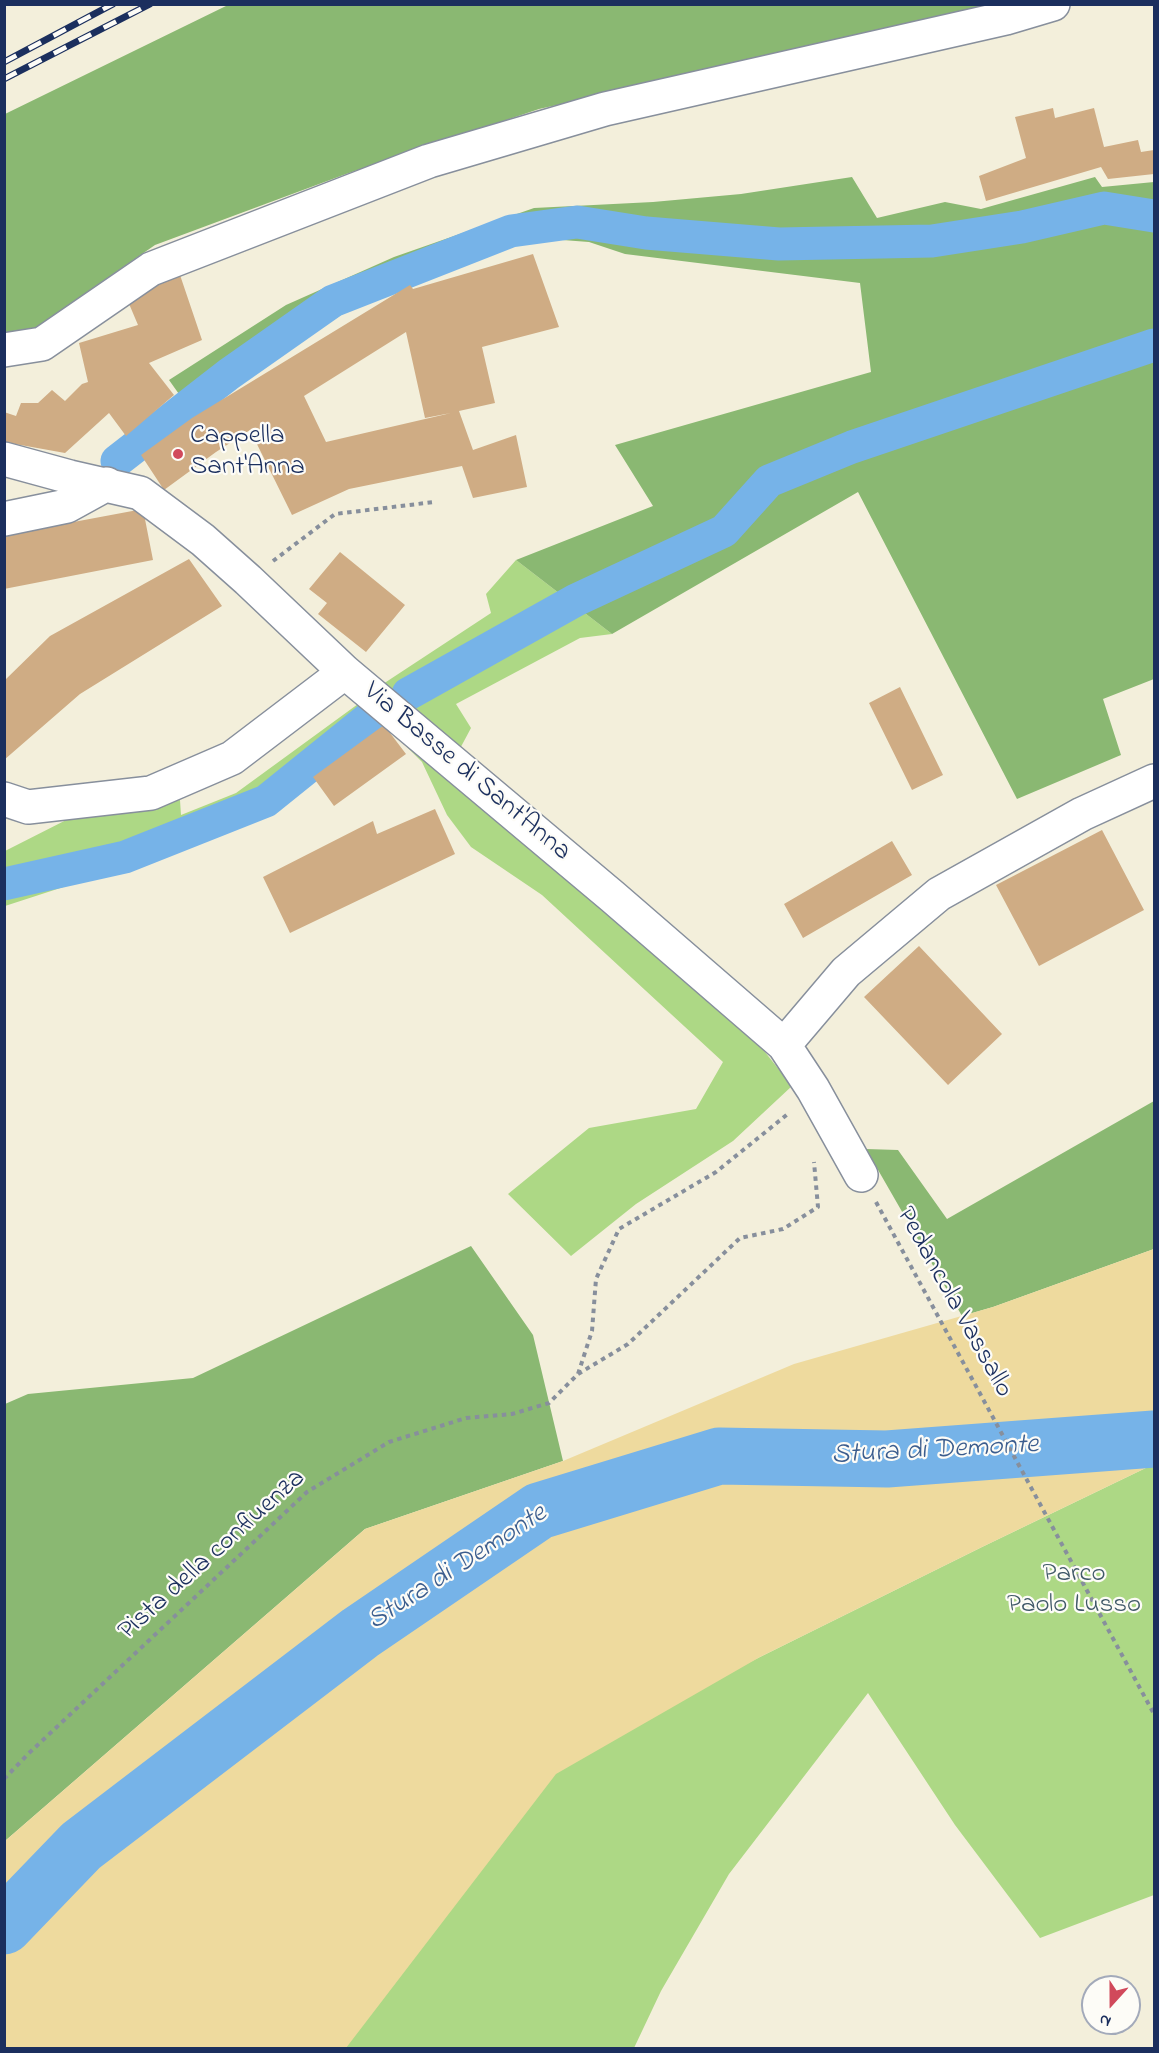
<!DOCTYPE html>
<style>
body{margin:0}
#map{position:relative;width:1159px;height:2053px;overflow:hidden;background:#f3efdb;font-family:"Indie Flower",sans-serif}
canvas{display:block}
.frame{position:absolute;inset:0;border:6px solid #1b2f5e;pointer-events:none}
.north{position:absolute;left:1081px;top:1975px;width:60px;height:60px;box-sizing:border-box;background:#fdfcf7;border:2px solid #a3aaba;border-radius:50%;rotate:201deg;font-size:16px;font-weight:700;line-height:24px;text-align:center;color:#1b2f5e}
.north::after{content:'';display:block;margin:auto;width:21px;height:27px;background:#d1495b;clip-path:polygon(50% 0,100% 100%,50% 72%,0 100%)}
</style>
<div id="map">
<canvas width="1159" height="2053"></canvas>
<div class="frame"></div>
<div class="north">N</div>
</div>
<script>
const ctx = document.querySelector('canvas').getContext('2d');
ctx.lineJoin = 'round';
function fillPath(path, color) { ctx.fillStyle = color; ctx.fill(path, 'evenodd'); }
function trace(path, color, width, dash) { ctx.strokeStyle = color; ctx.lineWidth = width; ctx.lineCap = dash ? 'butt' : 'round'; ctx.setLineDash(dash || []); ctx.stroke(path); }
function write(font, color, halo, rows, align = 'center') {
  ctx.font = font + ' "Indie Flower",sans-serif'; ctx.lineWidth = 4.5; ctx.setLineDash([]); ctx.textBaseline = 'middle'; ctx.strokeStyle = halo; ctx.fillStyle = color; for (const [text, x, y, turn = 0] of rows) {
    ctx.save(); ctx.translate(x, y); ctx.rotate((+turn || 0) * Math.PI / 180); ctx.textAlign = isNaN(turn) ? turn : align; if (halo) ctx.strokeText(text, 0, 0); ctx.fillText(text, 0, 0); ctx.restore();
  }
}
const green = new Path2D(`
 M516,560L612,634L580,638L456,704L471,728L448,771L738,1018L792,1086L733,1141L636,1204L571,1256L508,1194L589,1128L696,1109L723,1062L542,895L471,847L447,815L422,762L385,725L313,777L266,815L125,867L5,906V851L78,814L180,800L181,815L236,793L358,704L386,682L491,613L486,594Z
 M1154,1464V1895L1040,1938L955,1825L868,1693L729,1874L661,1991L634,2048H547L542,2047L538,2048H345L546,1763L982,1547Z`);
const forest = new Path2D(`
 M228,5H988L939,20L539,109L346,174L155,245L12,344L5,345V114Z
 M852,177L877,218L945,202L981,209L1095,177L1102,187L1154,182V679L1103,699L1121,755L1017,799L858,492L612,634L516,560L653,506L615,445L871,372L860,283L625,254L589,242L536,238L411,275L341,315L191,411L169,380L286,305L394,257L534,208L653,202L741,194Z
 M1154,1101V1249L993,1307L962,1316L866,1149L898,1150L947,1219Z
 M471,1246L533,1335L563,1461L365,1529L5,1841V1404L28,1394L193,1378Z`);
const sand = new Path2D(`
 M1154,1249V1464L982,1547L760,1657L556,1774L346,2048H5V1841L365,1529L563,1461L794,1364L993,1307Z`);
const canal = new Path2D(`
 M117,461L229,374L333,301L511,231L577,222L646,233L779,244L932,241L1022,227L1104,208L1154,216
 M408,694L576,600L724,531L769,481L852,447L1154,345
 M4,884L125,857L266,801L374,714`);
const river = new Path2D(`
 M4,1926L81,1846L360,1633L539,1511L719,1456L887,1459L1154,1439`);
const building = new Path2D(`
 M1053,108L1055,118L1094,108L1104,147L1138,140L1141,152L1154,150V174L1108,179L1101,167L986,201L979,176L1026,158L1015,117Z
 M533,254L559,327L482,347L495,403L459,411L473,450L516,435L527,487L473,498L462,466L349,489L292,515L250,430L216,452L164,490L141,455L192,418L410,285L413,289ZM406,332L425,418L451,413L326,442L304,396Z
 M180,275L202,340L149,363L174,395L126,436L109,413L65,453L4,442V412L16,416L21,403H38L52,390L65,401L82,384L88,382L79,343L138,325L127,299Z
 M143,509L153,560L4,589V535Z
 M340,552L405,605L366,652L318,614L327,603L309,589Z
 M189,559L222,606L80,694L4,760V681L50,636Z
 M900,687L943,775L912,790L869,703Z
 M384,725L406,754L334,806L313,777Z
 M435,809L455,854L290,933L263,877L373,821L377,834Z
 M1102,830L1144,910L1039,966L996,885Z
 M892,841L912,875L803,938L784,904Z
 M919,946L1002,1034L948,1085L864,997Z`);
const path = new Path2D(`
 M273,561L335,514L434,502
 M876,1202L1154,1714
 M578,1374L628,1344L740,1238L783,1229L818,1207L814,1162
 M4,1779L28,1754L307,1492L389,1442L466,1418L512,1414L549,1403L578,1374L592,1331L596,1279L619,1229L716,1172L789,1113`);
const minor = new Path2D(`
 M4,350L42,344L151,269L429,161L605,109L1006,18L1053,4
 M4,459L70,477L140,493L203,540L248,580L345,672L613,897L784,1045L813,1089L861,1175
 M4,519L67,506L107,484
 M4,799L28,807L151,793L232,758L345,672
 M784,1045L846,972L939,894L1082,814L1154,781`);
const rail = new Path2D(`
 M4,62L113,4
 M4,79L150,4`);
const markers = [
 [178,454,6,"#d1495b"]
];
const poiNames = [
 ["Cappella",190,438],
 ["Sant'Anna",190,469]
];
const streetNames = [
 ["Via Basse di Sant'Anna",466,773,40],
 ["Pedancola Vassallo",953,1303,61],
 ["Pista della confluenza",213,1556,-42]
];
const parkNames = [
 ["Parco",1074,1576],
 ["Paolo Lusso",1074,1607]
];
const waterNames = [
 ["Stura di Demonte",935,1452,-3],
 ["Stura di Demonte",458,1569,-33]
];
fillPath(green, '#add885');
fillPath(forest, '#8ab872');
fillPath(sand, '#eeda9e');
trace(canal, '#76b3e8', 33);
trace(river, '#76b3e8', 57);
fillPath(building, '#cfac84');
trace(minor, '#878f9c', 36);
trace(path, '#878f9c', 4, [4.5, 4.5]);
trace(minor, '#fff', 33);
trace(rail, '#1b2f5e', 7);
trace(rail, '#fdfcf7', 4.5, [14]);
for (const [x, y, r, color] of markers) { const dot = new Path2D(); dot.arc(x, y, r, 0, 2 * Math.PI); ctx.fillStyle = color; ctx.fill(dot); trace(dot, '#fdfcf7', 2); }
write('27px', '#1b2f5e', '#fdfcf7', poiNames, 'left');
write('27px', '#1b2f5e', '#fdfcf7', streetNames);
write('27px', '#405968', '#fdfcf7', parkNames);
write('italic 28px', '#3b5d8e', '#fdfcf7', waterNames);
</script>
